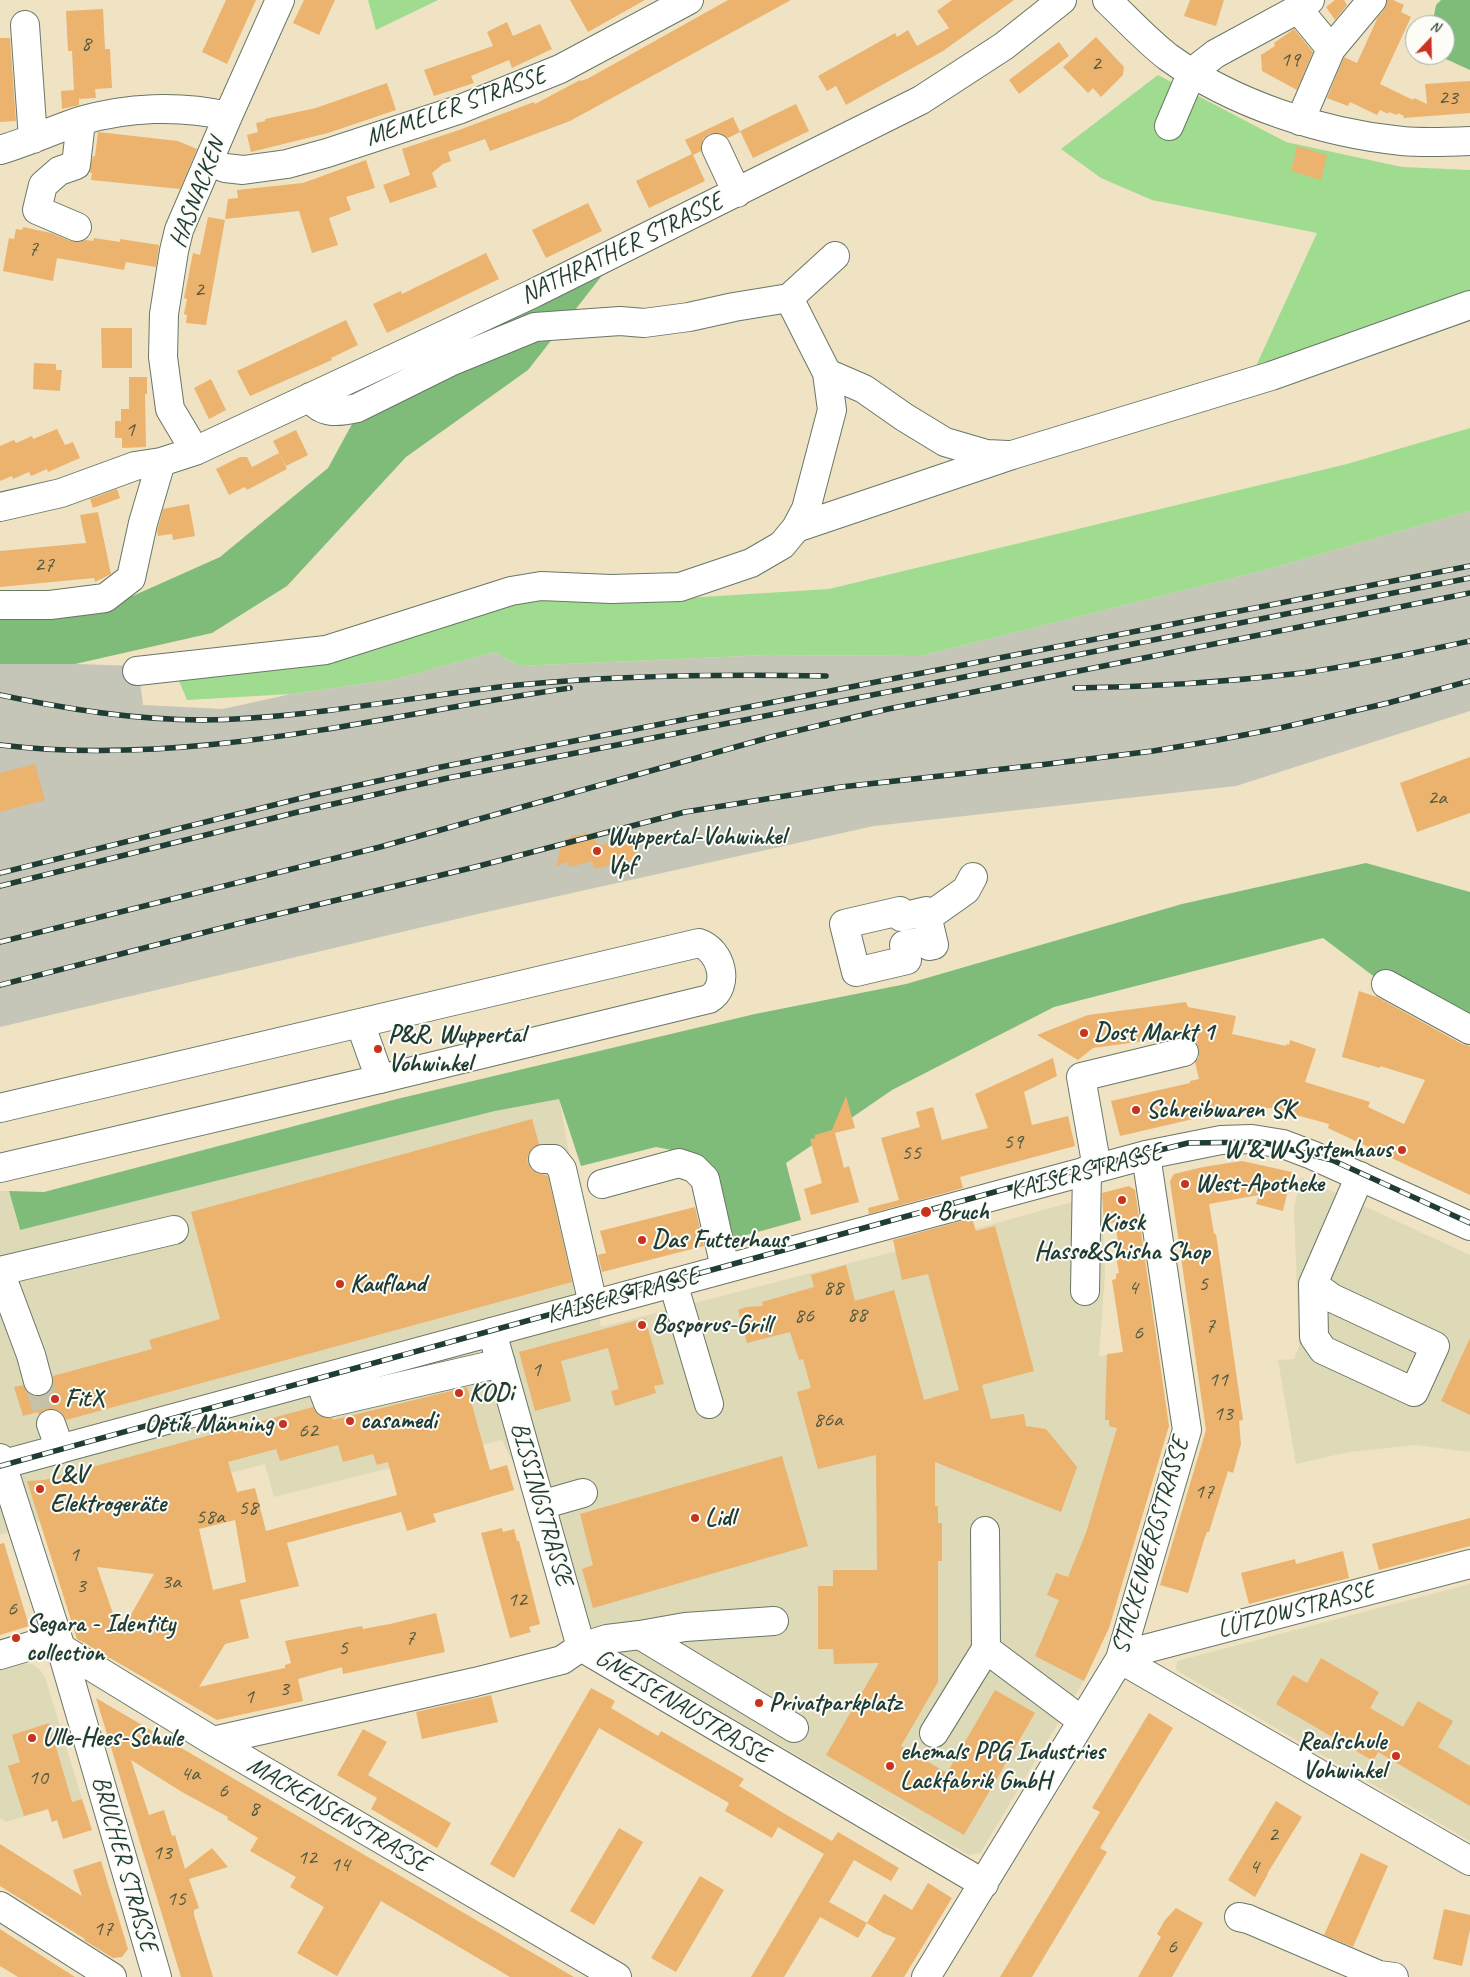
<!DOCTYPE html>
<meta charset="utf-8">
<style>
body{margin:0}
#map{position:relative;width:1470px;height:1977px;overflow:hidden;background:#efe3c4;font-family:Caveat,sans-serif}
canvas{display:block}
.north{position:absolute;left:1405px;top:15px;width:50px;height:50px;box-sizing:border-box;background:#fdfcf7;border:1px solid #a4b0a9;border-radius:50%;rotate:21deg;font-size:14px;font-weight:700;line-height:20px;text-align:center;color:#1f3d34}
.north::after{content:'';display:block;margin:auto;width:18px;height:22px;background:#c8321e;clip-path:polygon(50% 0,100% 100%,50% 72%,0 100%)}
</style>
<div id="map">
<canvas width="1470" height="1977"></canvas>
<div class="north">N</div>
</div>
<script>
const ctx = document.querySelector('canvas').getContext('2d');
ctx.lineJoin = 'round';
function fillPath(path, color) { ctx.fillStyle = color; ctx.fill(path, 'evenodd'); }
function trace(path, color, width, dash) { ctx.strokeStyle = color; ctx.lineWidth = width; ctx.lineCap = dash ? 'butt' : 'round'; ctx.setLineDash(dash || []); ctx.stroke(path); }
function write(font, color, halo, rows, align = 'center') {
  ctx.font = font + ' Caveat,sans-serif'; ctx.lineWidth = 4; ctx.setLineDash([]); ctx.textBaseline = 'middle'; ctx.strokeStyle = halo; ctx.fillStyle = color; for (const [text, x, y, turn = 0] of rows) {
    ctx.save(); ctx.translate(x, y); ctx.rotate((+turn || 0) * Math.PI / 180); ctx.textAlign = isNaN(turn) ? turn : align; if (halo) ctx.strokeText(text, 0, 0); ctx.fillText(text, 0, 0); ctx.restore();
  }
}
const built = new Path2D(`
 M559,1098L601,1327L889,1253L1101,1194L1105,1275L1099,1356L1158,1348L1084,1680L980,1853L969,1855L607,1645L596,1636L590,1627L588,1616L502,1440L274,1497L265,1464L41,1521L0,1535V1191H9L19,1230L495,1111Z
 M1301,1177L1470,1255V1452L1416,1445L1349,1452L1296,1464L1278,1360L1294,1359L1299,1346L1294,1207Z
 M1470,1584V1841L1176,1670L1177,1661Z
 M21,1663L32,1664L40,1670L45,1677L82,1799L6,1822L0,1818V1670Z`);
const industrial = new Path2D(`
 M1470,511V711L1236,786L874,826L482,913L0,1027V664H75L138,666L143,705L223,709L291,694L396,679L495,652L519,666L767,655L920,656L1269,569Z`);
const green = new Path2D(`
 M368,0H438L376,30Z
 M1158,75L1286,142L1402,167L1470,170V291L1256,366L1317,233L1152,200L1101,178L1061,149Z
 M1470,428V511L1269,569L920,656L767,655L519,666L495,652L396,679L291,694L187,700L177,676L523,597L607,603L829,589L1347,464Z`);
const forest = new Path2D(`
 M1441,0H1470V70L1437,55H1445V25H1432L1436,5Z
 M604,273L528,370L406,457L287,586L212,633L75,664H0V611L117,603L220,557L328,468L374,384L550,292Z
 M1366,863L1470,892V1033L1372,975L1323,938L1054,1007L892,1090L786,1163L801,1220L732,1239L715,1175L708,1161L692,1154L656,1147L581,1166L559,1099L495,1111L20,1230L9,1191L44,1192L397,1099L755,1014L906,984L1182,904Z`);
const building = new Path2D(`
 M226,0H256L227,64L202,52Z
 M304,0H335L319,35L293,23Z
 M570,0H645L588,32Z
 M728,0H791L570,121L490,151L485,139L448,152L451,161L443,164L432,173L437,187L390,203L383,185L410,175L402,149L459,130L534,102L535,104L580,80V81L587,79L612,65Z
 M952,0H1014L943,51L846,105L836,86L827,91L818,76L895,33L897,37L908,30L917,46L949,28L937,11Z
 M1190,0H1224L1216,26L1184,16Z
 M1335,0H1344L1347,5L1335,20L1326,7Z
 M1387,0H1393L1404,5L1401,12L1411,17L1380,84L1413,100L1414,98L1427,104L1425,84L1470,81V113L1403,118L1404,116L1398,113L1397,115L1389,112L1388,114L1380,110L1377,115L1350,102L1348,106L1327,98L1344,57L1357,63L1378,17L1384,10Z
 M103,9L105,49H110L112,88L95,89L96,98L79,99V105L62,109L61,91L74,90L72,51H68L66,11Z
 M507,22L513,36L540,24L552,49L512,68L509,60L471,76L474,83L434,96L424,70L493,46L487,32Z
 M1294,29L1313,52L1297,90L1262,71L1261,55L1275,46L1274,43Z
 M1096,37L1124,67L1123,75L1101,97L1093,88L1088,93L1063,67Z
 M0,38H10L16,121L0,122Z
 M1059,42L1069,56L1019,94L1009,80Z
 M387,83L396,110L328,133L251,152L247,135L258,132L256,123L265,121V119L316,108Z
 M796,104L809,131L753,158L740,131Z
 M733,117L740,132L728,138L718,133L709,134L703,139L701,146V151L693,155L705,181L649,208L636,181L692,154L685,140Z
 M98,132L178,141L197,149L180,189L91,180L92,173L89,172L93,156H95Z
 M1297,146L1327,155L1321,180L1291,171Z
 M366,160L375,188L346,197L351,210L329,218L338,245L312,253L299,211L225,219L228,199L238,198L237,190L303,183Z
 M588,203L602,231L546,258L532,230Z
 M208,217L225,220L206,325L186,323L187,315L184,314L187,299L184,298L193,253L200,255Z
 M23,227L51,233L71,241L78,242L86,240L93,241L94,238L120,242V239L159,245L156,267L126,262L124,270L57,258L53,281L3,271L9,238L14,239L16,229L22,230Z
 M486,253L499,279L387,333L373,304L401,291L402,294Z
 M346,320L358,345L331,358L332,360L250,396L237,371Z
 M101,328H132V368H102Z
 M34,363L56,364V370H62L60,391L33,389Z
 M129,377H147V394H145L146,447L122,448V438H115V421H121V409H129Z
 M211,379L226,410L209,419L194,388Z
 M57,429L65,445L73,442L80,458L48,472L47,469L31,476L29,472L13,479L12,476L0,481V446L14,440L16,443L32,436L33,439Z
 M296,430L308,455L286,466L273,441Z
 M279,453L287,469L247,490L245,487L229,495L216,469L240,457H247L252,467Z
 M117,489L120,498L93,508L90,499Z
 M189,504L195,536L173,540L172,534L158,536L157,531L163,509Z
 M98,512L111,574L95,582L94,578L0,587V551L86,543L80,515Z
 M1470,757V813L1417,832L1400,783Z
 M35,764L45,800L0,812V773Z
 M583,831L600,845L632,837L637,859L594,869L592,861L569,867L567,862L556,866L562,843L573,835H584Z
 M1359,991L1377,997L1462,1044L1470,1046V1195L1328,1128L1329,1124L1271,1108L1232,1110L1120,1136L1111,1101L1190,1083V1081L1199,1079L1195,1062L1199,1057V1049L1196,1042L1190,1038V1035L1093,1048L1078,1060L1037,1035L1088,1015L1186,1002L1188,1007L1236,1016L1232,1034L1286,1046V1044L1289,1045L1290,1040L1316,1049L1305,1082L1370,1102L1368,1107L1404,1124L1425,1080L1380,1066V1068L1342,1057Z
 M1053,1058L1057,1076L1024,1092L1032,1125L1068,1116L1075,1146L960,1177L963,1188L869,1214L868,1208L899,1200L881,1138L920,1127L916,1112L933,1107L942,1140L988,1128L975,1094Z
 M846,1096L855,1128L835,1133L844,1168L849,1166L859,1202L811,1215L804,1189L822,1183L810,1139L815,1138V1135L832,1130Z
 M532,1119L539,1144L530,1151L527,1159L529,1166L535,1172L548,1176L572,1282L66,1420L61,1412L53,1409L45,1410L38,1415V1412L23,1416L14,1387L23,1385L27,1392L34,1396H43L49,1392L53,1385V1376L152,1349L149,1340L220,1319L191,1212Z
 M1242,1161L1292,1172L1283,1211L1256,1204L1259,1195L1209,1204L1214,1234H1216L1243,1420L1239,1421L1241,1444L1233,1473L1228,1471L1209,1532H1207L1204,1540L1188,1593L1160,1585L1206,1430L1170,1181L1174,1174L1203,1167Z
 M1129,1186L1135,1190L1169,1426L1109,1628L1084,1681L1035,1656L1059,1600L1047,1595L1056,1573L1068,1577L1086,1533L1117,1428L1109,1426V1420H1105L1106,1383L1107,1354L1123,1352L1112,1280L1116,1279V1274L1119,1273L1116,1256L1120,1255L1115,1222L1104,1225L1102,1193Z
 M695,1207L704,1246L602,1272L598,1255L606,1253L600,1231Z
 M972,1218L976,1231L995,1226L1034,1371L982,1385L991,1419L1024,1414L1026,1426L1046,1429L1077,1467L1061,1512L935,1462V1506H938V1523H942V1561H938V1682L901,1746L947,1773L995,1690L1035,1713L964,1835L826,1755L879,1663L834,1664L833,1649H818V1586H833V1570H877L876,1455L818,1469L797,1392L811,1388L803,1359L799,1360L790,1332L747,1343L738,1310L746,1307L763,1306L762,1302L814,1287L811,1275L846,1265L855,1301L894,1290L924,1400L959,1390L928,1274L902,1280L893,1240L878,1244Z
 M645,1318L664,1384L654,1386L656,1393L615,1406L611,1391L619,1389L608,1348L561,1361L571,1401L535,1411L519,1352Z
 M1470,1338V1415L1441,1401Z
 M467,1387L490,1470L507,1465L514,1490L433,1514L436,1522L407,1531L401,1512L287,1543L299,1586L240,1600L249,1638L225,1644L199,1687L285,1668V1665L291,1663L285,1641L362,1626L363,1629L390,1624L436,1613L445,1652L343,1674L342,1667L298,1679L303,1701L217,1720L110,1658H107L102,1653L77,1639L27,1481L44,1480L85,1469L313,1407L318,1415L325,1418H333V1420ZM338,1445L343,1462L373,1454L377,1465L388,1462L397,1495L266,1531L255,1488L237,1492L228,1462L276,1449L280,1461ZM235,1520L246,1582L213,1590L199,1529ZM97,1567L154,1574L120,1634Z
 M782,1456L808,1546L593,1608L582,1569L593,1565L580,1514Z
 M1470,1518V1546L1379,1570L1372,1544Z
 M502,1528L503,1532L514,1529L517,1541H519L540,1624L529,1627L531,1632L510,1638L481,1533Z
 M4,1543L29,1626L0,1635V1544Z
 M1343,1551L1349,1578L1249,1604L1241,1573L1295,1559L1296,1564Z
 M1321,1658L1379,1692L1370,1708L1403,1727L1418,1701L1453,1721L1438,1747L1470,1766V1806L1378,1752L1373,1761L1276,1704L1293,1675L1307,1683Z
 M591,1688L615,1701L611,1708L658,1736L661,1731L744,1779L739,1786L785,1814L832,1841L838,1832L899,1868L891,1881L854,1860L829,1902L867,1923L858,1938L820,1917L784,1977H751L824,1854L778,1827L772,1838L725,1811L729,1803L599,1728L514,1878L490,1864Z
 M491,1695L498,1722L422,1739L416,1712Z
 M96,1698L313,1825L574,1977H510L381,1901L337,1976L297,1953L324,1907L290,1887L296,1877L250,1851L258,1838L227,1819L228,1817L182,1792L131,1760L149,1815L164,1810L172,1836L175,1835L185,1869L212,1848L228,1867L189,1879L199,1908L194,1910V1915L213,1977H181Z
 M1149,1713L1173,1728L1100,1848L1107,1852L1032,1977H1000L1100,1812L1092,1808Z
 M49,1723L72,1802L82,1799L92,1830L63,1839L57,1820L52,1822L48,1809L24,1816L8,1766L20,1762L12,1735Z
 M363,1729L387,1742L368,1775L451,1823L437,1848L371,1809L377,1798L337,1775Z
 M1276,1801L1302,1817L1267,1874H1268L1255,1897L1228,1880Z
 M619,1828L643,1842L594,1925L570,1911Z
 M0,1844L82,1896L73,1870L101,1861L128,1949L122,1957L113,1958L84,1940L85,1939L0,1886Z
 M1361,1853L1388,1866L1353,1947L1324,1935Z
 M700,1876L724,1890L676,1972L651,1958Z
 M928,1883L952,1898L904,1977H871L896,1938L883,1933L867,1923L884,1894L912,1910Z
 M1176,1908L1203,1923L1172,1977H1138L1161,1937L1157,1934L1165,1920Z
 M1444,1909L1470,1915V1930L1462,1966L1433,1959Z
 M0,1929L6,1933L75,1977H18L0,1966Z`);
const minorTunnel = new Path2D(`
 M38,1381L51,1424`);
const minor = new Path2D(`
 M1107,0C1127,19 1146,40 1168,57C1233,104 1322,133 1402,141C1424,143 1447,142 1470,141
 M1298,9L1331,49L1300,121
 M25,25L33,139
 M1331,49L1372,0
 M1169,126L1192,72L1215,54L1298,9L1310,0
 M716,148L737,193
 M0,150C27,142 53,130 80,121C127,107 180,105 228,116
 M209,162L225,168L243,170L287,164L327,153L458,110L560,69L689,0
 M77,227L37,210L43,185L59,171L76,165L81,121
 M827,373L864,389L904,417L945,442L986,454L1008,455
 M310,397C321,415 339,412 357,408L452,361L535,327L620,321L644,323L689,317L734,307L789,298L835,256
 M195,451L170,409L163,357L164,314L174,251L179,230L228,116L280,0
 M0,507L61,493L135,466L161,462L195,451L534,293L921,100L1004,46L1062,0
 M796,528L1012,455L1271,376L1470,305
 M0,605H50L105,598L131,578L143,523L161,462
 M137,671L326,650L511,591L541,586L611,589L680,587L751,563L782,545L796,528L806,509L832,410L827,373L789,298
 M900,911L901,917L926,911L934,945L929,946L927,940L904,945L907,960L856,972L844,924Z
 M928,917L966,890L973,877
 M1386,984L1470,1030
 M360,1023L380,1079
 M0,1108L699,943C721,950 731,986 709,999L380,1079L0,1168
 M543,1159H554L562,1169L593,1304
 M1097,1168L1081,1077L1184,1052
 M602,1184L679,1163L694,1168L705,1179L725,1268
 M0,1271L174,1230
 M0,1272L31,1355L38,1381
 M673,1283L709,1404
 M1313,1284L1332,1298L1435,1346L1414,1392L1323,1350L1314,1337L1313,1284L1360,1176
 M1085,1291L1087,1170
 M492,1332L581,1647
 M319,1379L328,1403L501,1363
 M51,1424L60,1449
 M0,1458L61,1648L157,1977
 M541,1505L583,1493
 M640,1635L685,1627L774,1621
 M581,1647L984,1884
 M61,1648L213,1741L617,1977
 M986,1649L1081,1720
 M0,1655L57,1638
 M1122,1655L1470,1564
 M1120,1659L1470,1861
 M934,1733L986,1649L985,1531
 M213,1741L475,1682L562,1660L581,1647L607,1639L640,1635L794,1728
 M0,1906L112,1977
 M1239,1917L1248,1919L1379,1975L1394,1977
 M926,1977L1120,1659L1187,1430L1146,1155`);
const major = new Path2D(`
 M0,1465L1146,1155L1221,1140L1252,1139L1283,1144L1312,1155L1470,1226`);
const rail = new Path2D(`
 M1075,688C1151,687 1227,682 1302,673C1359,665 1414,653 1470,641
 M0,695C67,709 134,720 203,720C308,719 413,696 518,685C620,675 724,674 826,676
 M0,745C193,768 381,715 570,688
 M0,873L314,795L441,767L1470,566
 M0,886L298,812L448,778L1470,578
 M0,942L380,847L771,737L888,709L1470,593
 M0,985L241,923L475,867L685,812L841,787L1048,764L1153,751L1218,740L1280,728L1388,703L1470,681
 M0,1466L1038,1180L1188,1143L1261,1142L1332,1160L1470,1223`);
const markers = [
 [597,851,5,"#c8321e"],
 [1084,1033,5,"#c8321e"],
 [378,1049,5,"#c8321e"],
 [1136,1110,5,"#c8321e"],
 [1402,1150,5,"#c8321e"],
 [1185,1184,5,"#c8321e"],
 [1122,1200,5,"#c8321e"],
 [926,1212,6,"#c8321e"],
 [642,1240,5,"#c8321e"],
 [340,1284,5,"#c8321e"],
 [642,1325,5,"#c8321e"],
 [459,1393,5,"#c8321e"],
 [55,1399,5,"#c8321e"],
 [350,1421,5,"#c8321e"],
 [283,1424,5,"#c8321e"],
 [40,1489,5,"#c8321e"],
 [695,1518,5,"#c8321e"],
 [16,1638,5,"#c8321e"],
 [759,1703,5,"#c8321e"],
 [32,1738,5,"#c8321e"],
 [1396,1756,5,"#c8321e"],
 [890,1766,5,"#c8321e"]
];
const numberNames = [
 ["8",86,44],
 ["19",1290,60],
 ["2",1096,64],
 ["23",1448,98],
 ["7",33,249],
 ["2",199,290],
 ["1",130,430],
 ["27",44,565],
 ["2a",1437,798],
 ["59",1013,1142],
 ["55",911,1153],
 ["5",1203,1284],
 ["88",833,1288],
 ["4",1133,1288],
 ["88",857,1315],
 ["86",804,1316],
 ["7",1210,1326],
 ["6",1138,1333],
 ["1",536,1370],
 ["11",1218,1380],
 ["13",1223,1414],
 ["86a",828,1420],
 ["62",308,1431],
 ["17",1204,1492],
 ["58",248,1508],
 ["58a",210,1517],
 ["1",74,1555],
 ["3a",171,1582],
 ["3",81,1586],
 ["12",517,1600],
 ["6",12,1609],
 ["7",410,1638],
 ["5",343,1648],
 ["3",284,1689],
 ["1",249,1697],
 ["4a",190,1774],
 ["10",38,1778],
 ["6",223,1791],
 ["8",254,1809],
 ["2",1273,1835],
 ["13",162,1853],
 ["12",307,1858],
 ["14",340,1865],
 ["4",1254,1867],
 ["15",176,1899],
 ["17",103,1929],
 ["6",1172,1947]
];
const streetNames = [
 ["MEMELER STRASSE",456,107,-20],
 ["HASNACKEN",198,193,-69],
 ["NATHRATHER STRASSE",622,249,-26],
 ["KAISERSTRASSE",1086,1172,-15],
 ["KAISERSTRASSE",623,1296,-15],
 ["BISSINGSTRASSE",541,1504,74],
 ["STACKENBERGSTRASSE",1151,1546,-74],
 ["LÜTZOWSTRASSE",1296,1610,-15],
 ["GNEISENAUSTRASSE",682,1707,31],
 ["MACKENSENSTRASSE",338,1815,30],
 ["BRUCHER STRASSE",124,1864,74]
];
const poiNames = [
 ["Wuppertal-Vohwinkel",607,837],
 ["Vpf",607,866],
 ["Dost Markt 1",1094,1033],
 ["P&R, Wuppertal",388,1035],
 ["Vohwinkel",388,1064],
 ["Schreibwaren SK",1146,1110],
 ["W & W Systemhaus",1392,1150,"right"],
 ["West-Apotheke",1195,1184],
 ["Bruch",937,1212],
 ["Kiosk",1122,1223,"center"],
 ["Hasso&Shisha Shop",1122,1252,"center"],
 ["Das Futterhaus",652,1240],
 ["Kaufland",350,1284],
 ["Bosporus-Grill",652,1325],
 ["KODi",469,1393],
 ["FitX",65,1399],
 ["casamedi",360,1421],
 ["Optik Männing",273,1424,"right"],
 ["L&V",50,1475],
 ["Elektrogeräte",50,1504],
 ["Lidl",705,1518],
 ["Segara - Identity",26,1624],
 ["collection",26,1653],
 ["Privatparkplatz",769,1703],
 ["Ulle-Hees-Schule",42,1738],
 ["Realschule",1386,1742,"right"],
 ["Vohwinkel",1386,1771,"right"],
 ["ehemals PPG Industries",900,1752],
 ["Lackfabrik GmbH",900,1781]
];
fillPath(built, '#ded9b7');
fillPath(industrial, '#c5c5b8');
fillPath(green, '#9fdc90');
fillPath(forest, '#7fbc7a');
fillPath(building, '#ebb36e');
trace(minorTunnel, '#c5c2a7', 28, [28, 14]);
trace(minor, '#687766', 30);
trace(major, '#687766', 30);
trace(minor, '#fff', 28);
trace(major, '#fff', 28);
trace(rail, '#1f3d34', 5.5);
trace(rail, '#fdfcf7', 4, [11]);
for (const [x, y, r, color] of markers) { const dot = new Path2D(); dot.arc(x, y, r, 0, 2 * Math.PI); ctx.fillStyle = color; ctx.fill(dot); trace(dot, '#fdfcf7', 2); }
write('22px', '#525a42', null, numberNames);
write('25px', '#1f3d34', '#fdfcf7', streetNames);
write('bold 25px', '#1f3d34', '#fdfcf7', poiNames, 'left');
</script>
